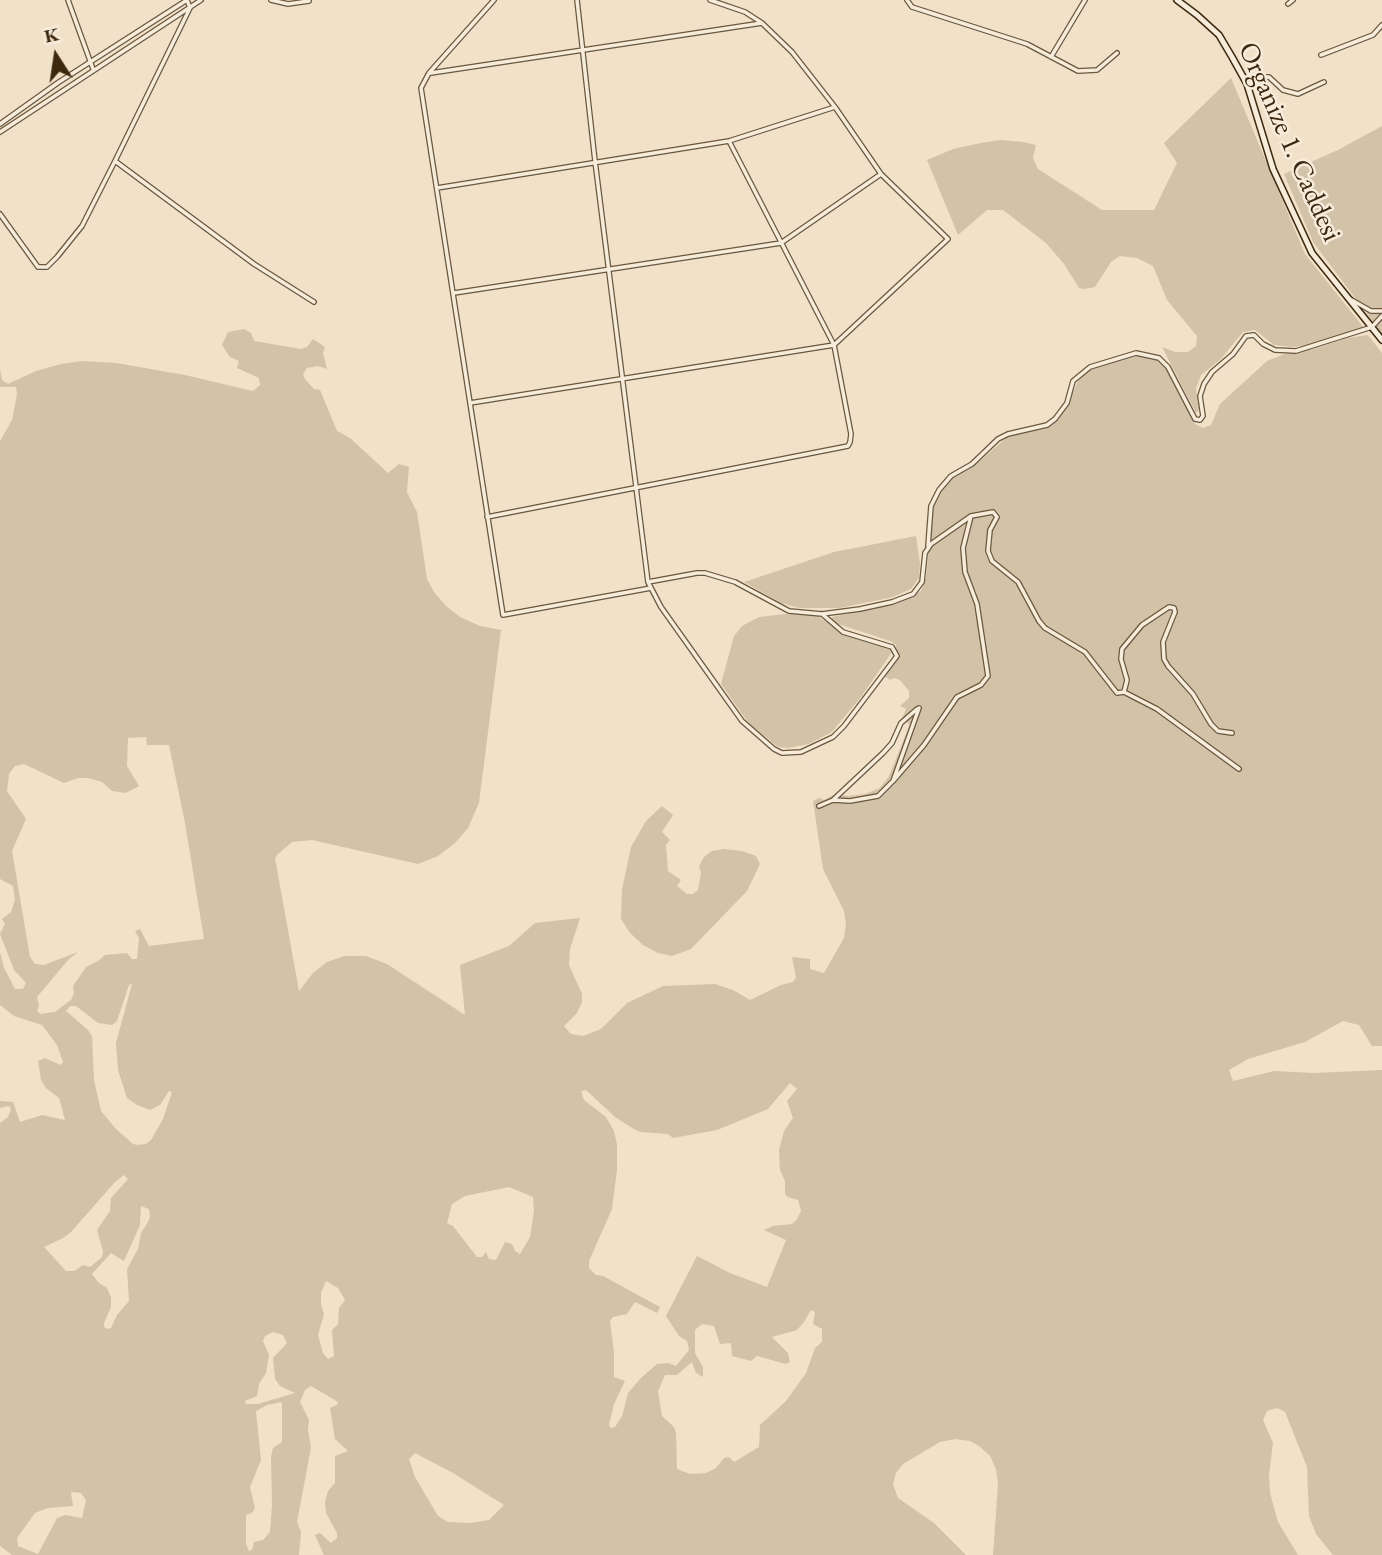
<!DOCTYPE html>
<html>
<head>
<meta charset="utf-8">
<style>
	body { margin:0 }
	#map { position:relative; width:1382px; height:1555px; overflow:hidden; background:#f1e1c8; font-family:"EB Garamond",serif }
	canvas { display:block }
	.north { position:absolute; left:21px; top:21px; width:70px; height:70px; -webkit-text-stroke:5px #f6ecdb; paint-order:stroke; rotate:348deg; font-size:19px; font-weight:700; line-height:28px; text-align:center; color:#3d290d }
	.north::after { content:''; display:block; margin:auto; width:24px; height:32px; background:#3d290d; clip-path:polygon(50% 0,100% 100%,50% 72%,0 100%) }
</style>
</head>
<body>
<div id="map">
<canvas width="1382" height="1555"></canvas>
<div class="north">K</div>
</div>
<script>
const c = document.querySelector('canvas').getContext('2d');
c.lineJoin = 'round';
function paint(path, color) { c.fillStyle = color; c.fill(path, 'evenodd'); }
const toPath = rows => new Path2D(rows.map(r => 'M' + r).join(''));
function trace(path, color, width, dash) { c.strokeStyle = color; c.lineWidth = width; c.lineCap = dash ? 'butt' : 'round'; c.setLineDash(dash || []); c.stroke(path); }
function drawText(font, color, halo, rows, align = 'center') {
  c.font = font + ' "EB Garamond",serif'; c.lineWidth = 5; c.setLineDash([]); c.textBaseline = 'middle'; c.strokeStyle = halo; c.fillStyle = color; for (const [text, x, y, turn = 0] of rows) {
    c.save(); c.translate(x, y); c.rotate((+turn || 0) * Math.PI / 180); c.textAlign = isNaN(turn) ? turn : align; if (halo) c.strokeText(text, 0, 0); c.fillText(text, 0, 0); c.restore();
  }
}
const green = toPath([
	[1231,78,1305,254,1364,328,1309,345,1293,347,1274,345,1255,330,1243,332,1221,359,1201,375,1196,388,1199,410,1196,413,1162,347,1175,352,1188,352,1196,346,1197,336,1167,300,1153,266,1137,258,1120,256,1111,262,1095,287,1084,289,1079,288,1064,264,1046,243,1003,210,987,210,958,235,927,160,953,149,981,143,1000,140,1023,142,1036,145,1033,158,1038,169,1102,210,1154,210,1177,163,1164,143],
	[1382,126,1382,334,1313,242,1284,174,1338,150],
	[244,329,251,333,254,341,301,349,307,347,313,339,325,347,323,353,327,369,318,366,307,368,303,374,305,379,314,389,320,390,337,431,350,438,388,473,399,464,409,467,407,492,417,512,427,579,434,592,446,606,460,617,480,626,501,630,479,803,468,828,455,843,438,856,418,864,312,840,292,842,277,855,275,858,299,991,313,973,327,962,344,956,366,956,387,964,465,1015,460,965,509,946,535,923,580,918,570,949,569,965,582,994,582,1002,577,1013,564,1026,571,1034,583,1036,601,1029,627,1003,663,986,715,984,733,990,750,1000,781,985,793,982,796,978,792,957,810,959,810,969,824,973,844,938,846,924,844,911,823,869,813,801,819,798,824,800,835,794,848,796,865,794,880,788,889,776,910,724,901,720,906,709,900,706,909,698,909,691,900,680,894,678,890,680,883,675,897,656,896,645,890,641,838,624,832,620,832,617,901,601,921,591,926,578,932,511,938,495,950,480,979,462,1007,437,1021,432,1044,429,1052,425,1070,399,1078,381,1088,371,1101,365,1132,356,1151,357,1159,360,1166,367,1195,424,1203,428,1211,425,1220,404,1267,361,1287,353,1314,349,1348,338,1368,335,1382,353,1382,1046,1372,1046,1359,1025,1343,1021,1305,1042,1248,1059,1229,1070,1233,1081,1274,1071,1314,1073,1382,1070,1382,1555,1333,1555,1316,1534,1309,1516,1307,1467,1285,1412,1277,1408,1267,1411,1263,1420,1273,1443,1269,1475,1270,1493,1278,1522,1298,1555,993,1555,998,1484,996,1469,990,1456,979,1446,970,1441,955,1439,940,1442,903,1464,896,1473,893,1484,898,1498,934,1523,966,1555,324,1555,315,1535,320,1533,331,1543,337,1538,337,1533,326,1513,325,1502,328,1491,335,1483,335,1456,348,1451,335,1439,330,1408,337,1405,338,1402,311,1386,305,1390,300,1402,309,1420,308,1430,311,1448,297,1522,301,1532,299,1555,12,1555,0,1546,0,1123,8,1117,11,1109,9,1106,0,1108,0,1101,13,1102,20,1122,42,1115,65,1120,59,1098,46,1088,41,1080,38,1061,45,1058,61,1065,63,1062,57,1045,42,1025,14,1016,0,1005,0,952,4,968,15,989,23,989,26,983,14,970,0,934,5,924,2,919,11,912,15,900,13,886,0,879,0,441,12,420,17,394,16,387,0,387,0,369,2,380,8,384,36,371,61,364,82,361,116,363,185,375,253,391,260,385,259,378,237,368,239,361,230,357,222,345,228,332],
	[146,737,147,745,169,745,185,823,204,939,149,946,140,929,135,931,139,938,137,959,132,959,127,953,105,955,98,961,86,967,73,986,74,993,71,1000,55,1012,40,1014,37,1011,39,1005,37,997,68,960,78,952,44,965,35,964,30,957,12,851,26,819,7,791,9,774,15,766,24,764,64,783,78,778,88,778,102,782,112,791,126,793,139,786,127,766,128,738],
	[132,984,116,1043,118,1070,127,1098,137,1105,150,1110,160,1105,169,1091,172,1092,163,1119,151,1140,146,1144,138,1145,133,1144,116,1129,101,1111,94,1080,92,1036,88,1030,66,1011,70,1006,76,1006,98,1023,112,1025,117,1021,129,985],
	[790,1083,797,1089,787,1101,793,1118,784,1131,779,1150,780,1170,785,1181,785,1194,788,1197,798,1200,801,1211,797,1219,792,1224,773,1226,764,1230,786,1240,767,1287,730,1273,697,1256,666,1316,679,1336,687,1341,689,1350,676,1366,668,1363,657,1364,641,1378,628,1393,622,1416,615,1427,611,1428,609,1425,614,1404,625,1381,614,1377,614,1353,610,1321,613,1317,627,1314,635,1302,657,1313,660,1307,603,1276,596,1275,589,1268,589,1261,612,1209,617,1170,617,1145,614,1131,606,1117,584,1100,581,1091,586,1090,615,1117,634,1129,640,1132,668,1134,673,1138,717,1130,768,1109],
	[124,1175,128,1179,111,1198,110,1211,97,1230,103,1251,102,1257,90,1267,83,1265,74,1271,66,1271,44,1247,63,1238,71,1232,115,1182],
	[509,1187,533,1197,534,1211,530,1237,520,1254,515,1251,512,1244,505,1242,496,1260,489,1259,486,1252,482,1257,477,1257,453,1226,447,1223,452,1204,465,1196],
	[141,1206,149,1209,150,1216,148,1222,141,1233,138,1249,127,1269,129,1301,117,1315,111,1328,108,1329,104,1327,104,1323,111,1307,111,1297,107,1288,99,1283,92,1274,111,1253,124,1261,140,1225],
	[326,1281,338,1288,345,1300,339,1308,338,1324,332,1330,334,1356,328,1359,323,1353,318,1335,324,1314,321,1304,321,1293],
	[811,1310,815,1312,813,1324,822,1329,822,1342,815,1348,806,1373,786,1401,760,1425,759,1447,734,1462,729,1457,724,1458,716,1468,706,1473,690,1474,677,1469,676,1433,674,1427,662,1416,658,1391,665,1375,677,1375,692,1362,696,1373,703,1377,703,1367,695,1353,695,1330,702,1324,714,1326,720,1344,731,1343,732,1356,751,1361,757,1356,786,1364,790,1362,788,1353,772,1337,797,1330,804,1322],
	[273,1332,283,1335,287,1343,273,1358,275,1379,280,1386,295,1393,258,1404,246,1404,245,1401,257,1396,259,1384,266,1373,269,1355,263,1341,265,1336],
	[282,1402,282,1442,273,1448,271,1457,272,1506,270,1532,263,1540,254,1542,252,1550,249,1551,246,1544,246,1515,252,1513,255,1508,250,1487,261,1460,256,1411,267,1405],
	[415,1453,453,1473,504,1505,489,1520,470,1523,448,1522,438,1516,415,1477,409,1459],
	[73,1492,81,1493,86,1500,82,1518,65,1515,57,1518,38,1554,18,1546,17,1538,35,1513,48,1508,73,1506,71,1493],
	[916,536,920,564,919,578,911,589,893,597,840,608,800,608,781,603,744,582,834,552],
	[785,614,816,615,838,630,890,648,892,652,861,697,832,732,809,744,788,748,778,747,749,724,721,684,734,636,742,626,759,617],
	[662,806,673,815,662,832,670,840,666,845,668,871,681,880,677,886,687,894,693,894,698,890,701,873,699,866,704,857,712,851,724,849,742,851,756,856,760,864,747,891,691,949,672,956,658,953,643,945,630,933,621,919,622,890,631,847,646,821]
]);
const street = toPath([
	[68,0,93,69],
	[271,0,288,4,309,1],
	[494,0,429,73,421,88,503,615,651,588],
	[577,0,595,161,648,582,661,607,742,721,774,749,782,753,801,752,833,737,844,726,897,656,892,647,843,632,822,614],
	[907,0,912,7,1027,44,1078,71,1097,70,1117,53],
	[1288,4,1293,0],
	[1321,55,1373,35,1382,25],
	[1051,57,1085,0],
	[431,73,762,23],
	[1247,84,1259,77,1269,77,1283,90,1298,94,1324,82],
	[0,124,59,82,187,0],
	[0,132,201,0],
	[115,161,254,264,314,302],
	[437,188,729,141,835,107],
	[0,214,38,267,47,267,57,257,82,226,115,161,190,8,187,0],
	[454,293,781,243,881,174],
	[1350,299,1371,311,1382,311],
	[470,403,834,345,948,239,881,174,835,107,792,52,762,23,745,12,710,0],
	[487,517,848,446,850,442,851,434,834,345,729,141],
	[928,546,931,506,939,490,951,476,972,464,998,439,1008,434,1047,425,1055,419,1067,403,1073,381,1090,367,1136,353,1159,358,1168,367,1195,419,1200,420,1203,416,1200,396,1204,384,1212,372,1233,354,1246,336,1254,335,1263,344,1275,350,1296,351,1372,327,1382,316],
	[648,582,697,573,705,573,735,582,789,611,822,614,860,609,892,602,913,594,922,582,925,553,931,544,971,516,993,512,997,517,990,530,988,551,992,561,1018,582,1039,621,1045,628,1085,652,1117,693,1124,692,1127,680,1121,659,1122,649,1142,625,1169,607,1174,608,1175,612,1163,642,1164,659,1168,666,1193,694,1211,724,1218,731,1232,733],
	[1124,692,1157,709,1239,769],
	[893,781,924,745,957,697,981,685,988,676,977,604,965,572,963,548,971,516],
	[833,800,850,801,878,796,893,781,919,708],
	[819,806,833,800,883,753,892,743,901,723,917,709]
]);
const secondary = toPath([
	[1177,0,1197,15,1219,35,1232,57,1247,84,1273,169,1312,253,1382,340]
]);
const streetNames = [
	["Organize 1. Caddesi",1289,142,66]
];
paint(green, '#d2c2a8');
trace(street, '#6a573c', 6);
trace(secondary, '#3d290d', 8);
trace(street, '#f6ecdb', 3.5);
trace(secondary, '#f6ecdb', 5);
drawText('28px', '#3d290d', '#f6ecdb', streetNames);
</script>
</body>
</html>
